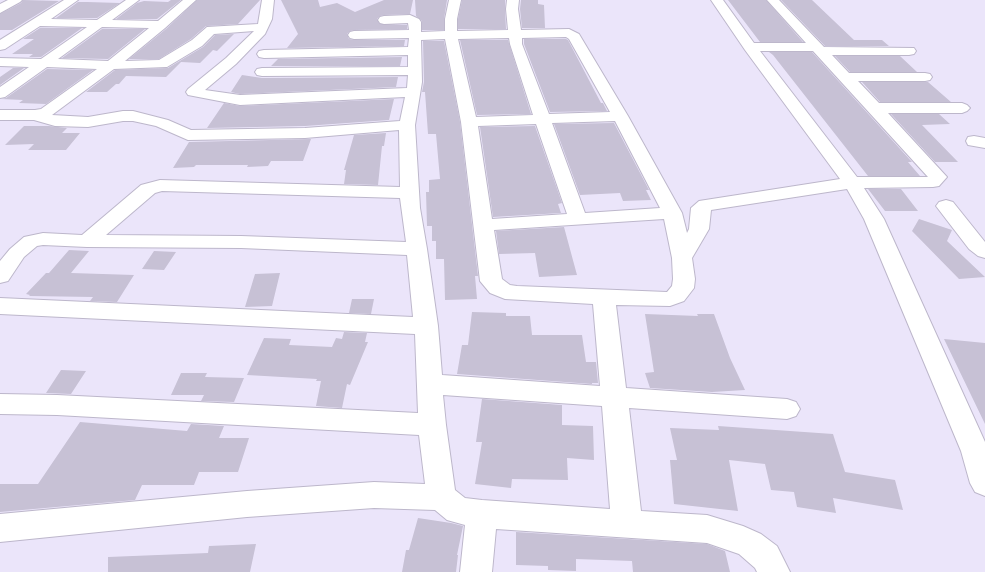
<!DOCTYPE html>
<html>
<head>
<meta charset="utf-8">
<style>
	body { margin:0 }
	canvas { display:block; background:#ebe5fa }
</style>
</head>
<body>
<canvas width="985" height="572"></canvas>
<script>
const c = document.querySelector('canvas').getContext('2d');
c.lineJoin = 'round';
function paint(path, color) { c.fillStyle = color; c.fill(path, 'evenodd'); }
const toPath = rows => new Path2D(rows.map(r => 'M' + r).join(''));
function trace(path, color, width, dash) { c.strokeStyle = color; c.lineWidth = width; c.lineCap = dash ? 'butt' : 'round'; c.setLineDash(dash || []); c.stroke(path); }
const building = toPath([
	[23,0,59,1,12,30,0,30,0,14,21,3],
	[171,0,181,0,157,19,116,19,137,3,144,1,168,2],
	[197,0,260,0,238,24,206,26,191,39,159,59,129,59,166,29],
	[281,0,318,0,320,7,337,3,355,12,384,0,413,0,410,14,384,15,380,16,377,19,380,24,407,25,407,29,354,30,350,31,347,34,349,39,354,40,405,40,404,46,287,48,298,34],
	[415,0,447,0,444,19,444,30,422,30,422,21,416,16],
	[462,0,505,0,505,9,506,29,458,29,458,19],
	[521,0,538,0,538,4,544,5,545,28,522,28,520,9],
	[728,0,766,0,803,42,760,42],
	[781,0,812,0,854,40,882,40,889,46,825,46],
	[78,2,87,2,120,3,97,18,56,18],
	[40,28,82,28,41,57,29,57,33,54,12,54,34,39,23,39],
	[102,29,145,29,108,59,62,58],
	[234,34,217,51,213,50,200,63,181,62,166,77,126,76,119,84,116,84,107,92,86,92,115,70,168,68,203,47,215,35],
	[524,39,566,39,568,40,601,103,603,103,607,111,550,112,524,44],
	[460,40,508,40,531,114,477,115],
	[423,41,444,41,460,122,478,276,475,276,477,299,445,300,444,259,436,259,436,241,432,241,432,226,427,226,426,192,429,192,429,180,440,179,436,134,428,134,425,92,422,92,424,82],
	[769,52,812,52,912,162,908,162,920,176,868,176,773,55],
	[835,56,900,56,917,72,850,72],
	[402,57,400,66,271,66,278,59],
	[13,68,24,68,0,85,0,77],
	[47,69,93,70,46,104,19,103,23,100,1,99,6,98],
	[242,75,262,78,398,77,396,87,240,94,231,92],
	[862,82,928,82,951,102,880,102],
	[394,99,389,120,305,126,207,128,224,103,240,106],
	[891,114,939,114,950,124,922,125,958,162,935,162],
	[614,123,649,190,646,190,651,200,623,201,620,193,580,195,554,124],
	[24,126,49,126,67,128,62,133,80,133,66,150,28,150,34,144,5,145],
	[535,126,562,203,558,204,561,213,493,217,480,127],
	[386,133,384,146,382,146,378,185,344,184,346,170,344,170,354,135],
	[311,139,303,161,271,161,268,166,247,167,248,165,196,165,194,167,173,168,189,142],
	[868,189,901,189,918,211,885,211],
	[919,219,952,230,947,241,985,277,959,279,912,231],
	[564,227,577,275,539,277,535,253,499,254,496,231],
	[69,250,89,251,71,273,134,275,117,302,90,301,93,297,29,296,30,295,26,294,46,273,49,273],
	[154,251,176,252,164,270,142,269],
	[280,273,272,306,245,307,255,274],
	[352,299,374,299,371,314,349,313],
	[472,312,506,313,506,316,530,316,532,335,582,335,586,362,596,362,598,383,592,383,592,384,457,374,462,345,468,345],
	[645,314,698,316,697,314,714,314,730,358,745,390,712,392,650,388,645,373,654,372],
	[344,332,367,333,365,342,368,342,350,385,347,384,342,408,316,406,321,381,316,381,317,379,247,375,264,338,291,339,289,345,332,347,336,338,342,339],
	[944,339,985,343,985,424],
	[61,370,86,371,71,394,46,393],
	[181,373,207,373,205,377,244,378,234,402,201,401,204,395,171,395],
	[482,399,562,405,562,425,593,426,594,460,567,458,568,480,512,479,511,488,475,484,482,442,476,442],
	[80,422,187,431,191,424,224,426,219,438,249,438,238,472,199,472,194,485,142,485,135,500,0,512,0,484,38,484],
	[718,426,833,434,845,472,895,480,903,510,833,498,836,513,797,507,794,492,771,490,765,464,729,460,738,511,674,504,670,460,677,460,670,428,719,430],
	[418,518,451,523,463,526,457,555,458,555,456,572,402,572,406,550,409,550],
	[516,532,707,544,725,551,730,572,633,572,632,561,576,559,576,571,548,570,548,566,516,565],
	[256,544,250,572,108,572,108,557,208,553,209,546]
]);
const minor = toPath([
	[8,0,22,0,20,2,0,13,0,4,8,0],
	[64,0,78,0,51,19,97,20,126,0,139,0,112,20,158,21,183,0,196,0,165,28,125,61,159,60,192,40,207,27,258,24,262,0,274,0,272,19,265,34,236,64,205,90,240,95,407,88,408,75,262,76,257,75,255,72,257,69,262,68,408,67,408,55,264,58,259,57,257,54,259,51,264,50,408,47,409,38,354,39,350,38,348,35,350,32,354,31,409,30,408,23,384,24,380,23,378,20,380,17,384,16,410,15,419,19,421,22,421,32,445,31,445,19,449,0,461,0,457,19,457,31,508,30,506,9,507,0,519,0,518,9,521,30,569,29,579,34,628,116,682,213,687,233,689,229,691,208,699,201,840,179,745,50,711,0,723,0,754,43,806,43,767,0,779,0,824,47,914,48,916,51,914,54,909,55,832,55,849,73,925,73,930,74,932,77,930,80,925,81,858,81,879,103,962,103,967,105,970,108,967,111,962,113,888,113,947,177,939,186,933,187,864,188,884,219,985,442,985,496,975,492,970,483,961,451,864,219,847,189,711,210,709,229,692,258,695,279,694,288,684,301,670,306,616,305,626,388,787,399,796,402,800,409,796,416,787,419,629,408,641,511,707,515,743,526,761,534,777,546,790,572,757,572,755,568,739,554,707,543,496,529,492,572,460,572,465,525,447,520,435,510,374,508,247,517,0,542,0,514,247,491,374,482,425,484,419,435,57,415,0,414,0,394,57,395,418,413,415,334,0,314,0,298,413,317,407,255,241,248,87,247,43,245,37,246,24,257,8,281,0,283,0,261,10,249,24,237,43,233,82,235,141,185,160,180,400,187,399,130,305,138,188,140,156,126,133,121,123,121,88,127,55,126,34,120,0,120,0,110,35,110,41,109,97,69,47,67,5,97,0,98,0,87,29,67,0,66,0,58,41,59,87,27,40,26,5,49,0,50,0,40,64,0],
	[102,27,149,28,108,61,58,59,102,27],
	[254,31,226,58,188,89,186,92,188,95,240,105,405,97,400,121,305,128,191,130,168,120,133,111,123,111,88,117,52,115,114,69,167,67,202,46,214,34,254,31],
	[566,37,569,39,610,112,549,114,522,44,522,38,566,37],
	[509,38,510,44,533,115,476,117,458,39,509,38],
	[445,39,461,122,480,281,490,293,505,299,593,304,600,386,442,375,438,326,427,249,420,208,415,125,422,82,421,40,445,39],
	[760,51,813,51,928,177,857,177,760,51],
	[615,121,660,208,585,213,552,123,615,121],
	[536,124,567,214,492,219,478,126,536,124],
	[162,191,400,198,406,242,241,236,106,235,155,193,162,191],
	[664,219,672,258,673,279,672,286,667,292,517,286,510,285,502,279,494,230,664,219],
	[443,395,602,406,610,509,482,500,465,498,455,490,446,425,443,395],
	[974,136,985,138,985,148,968,145,966,141,968,137,974,136],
	[946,200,953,202,985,242,985,258,978,256,969,249,936,206,939,202,946,200]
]);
paint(building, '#c7c1d5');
trace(minor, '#bdb7cb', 2);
paint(minor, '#fff');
</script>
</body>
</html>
